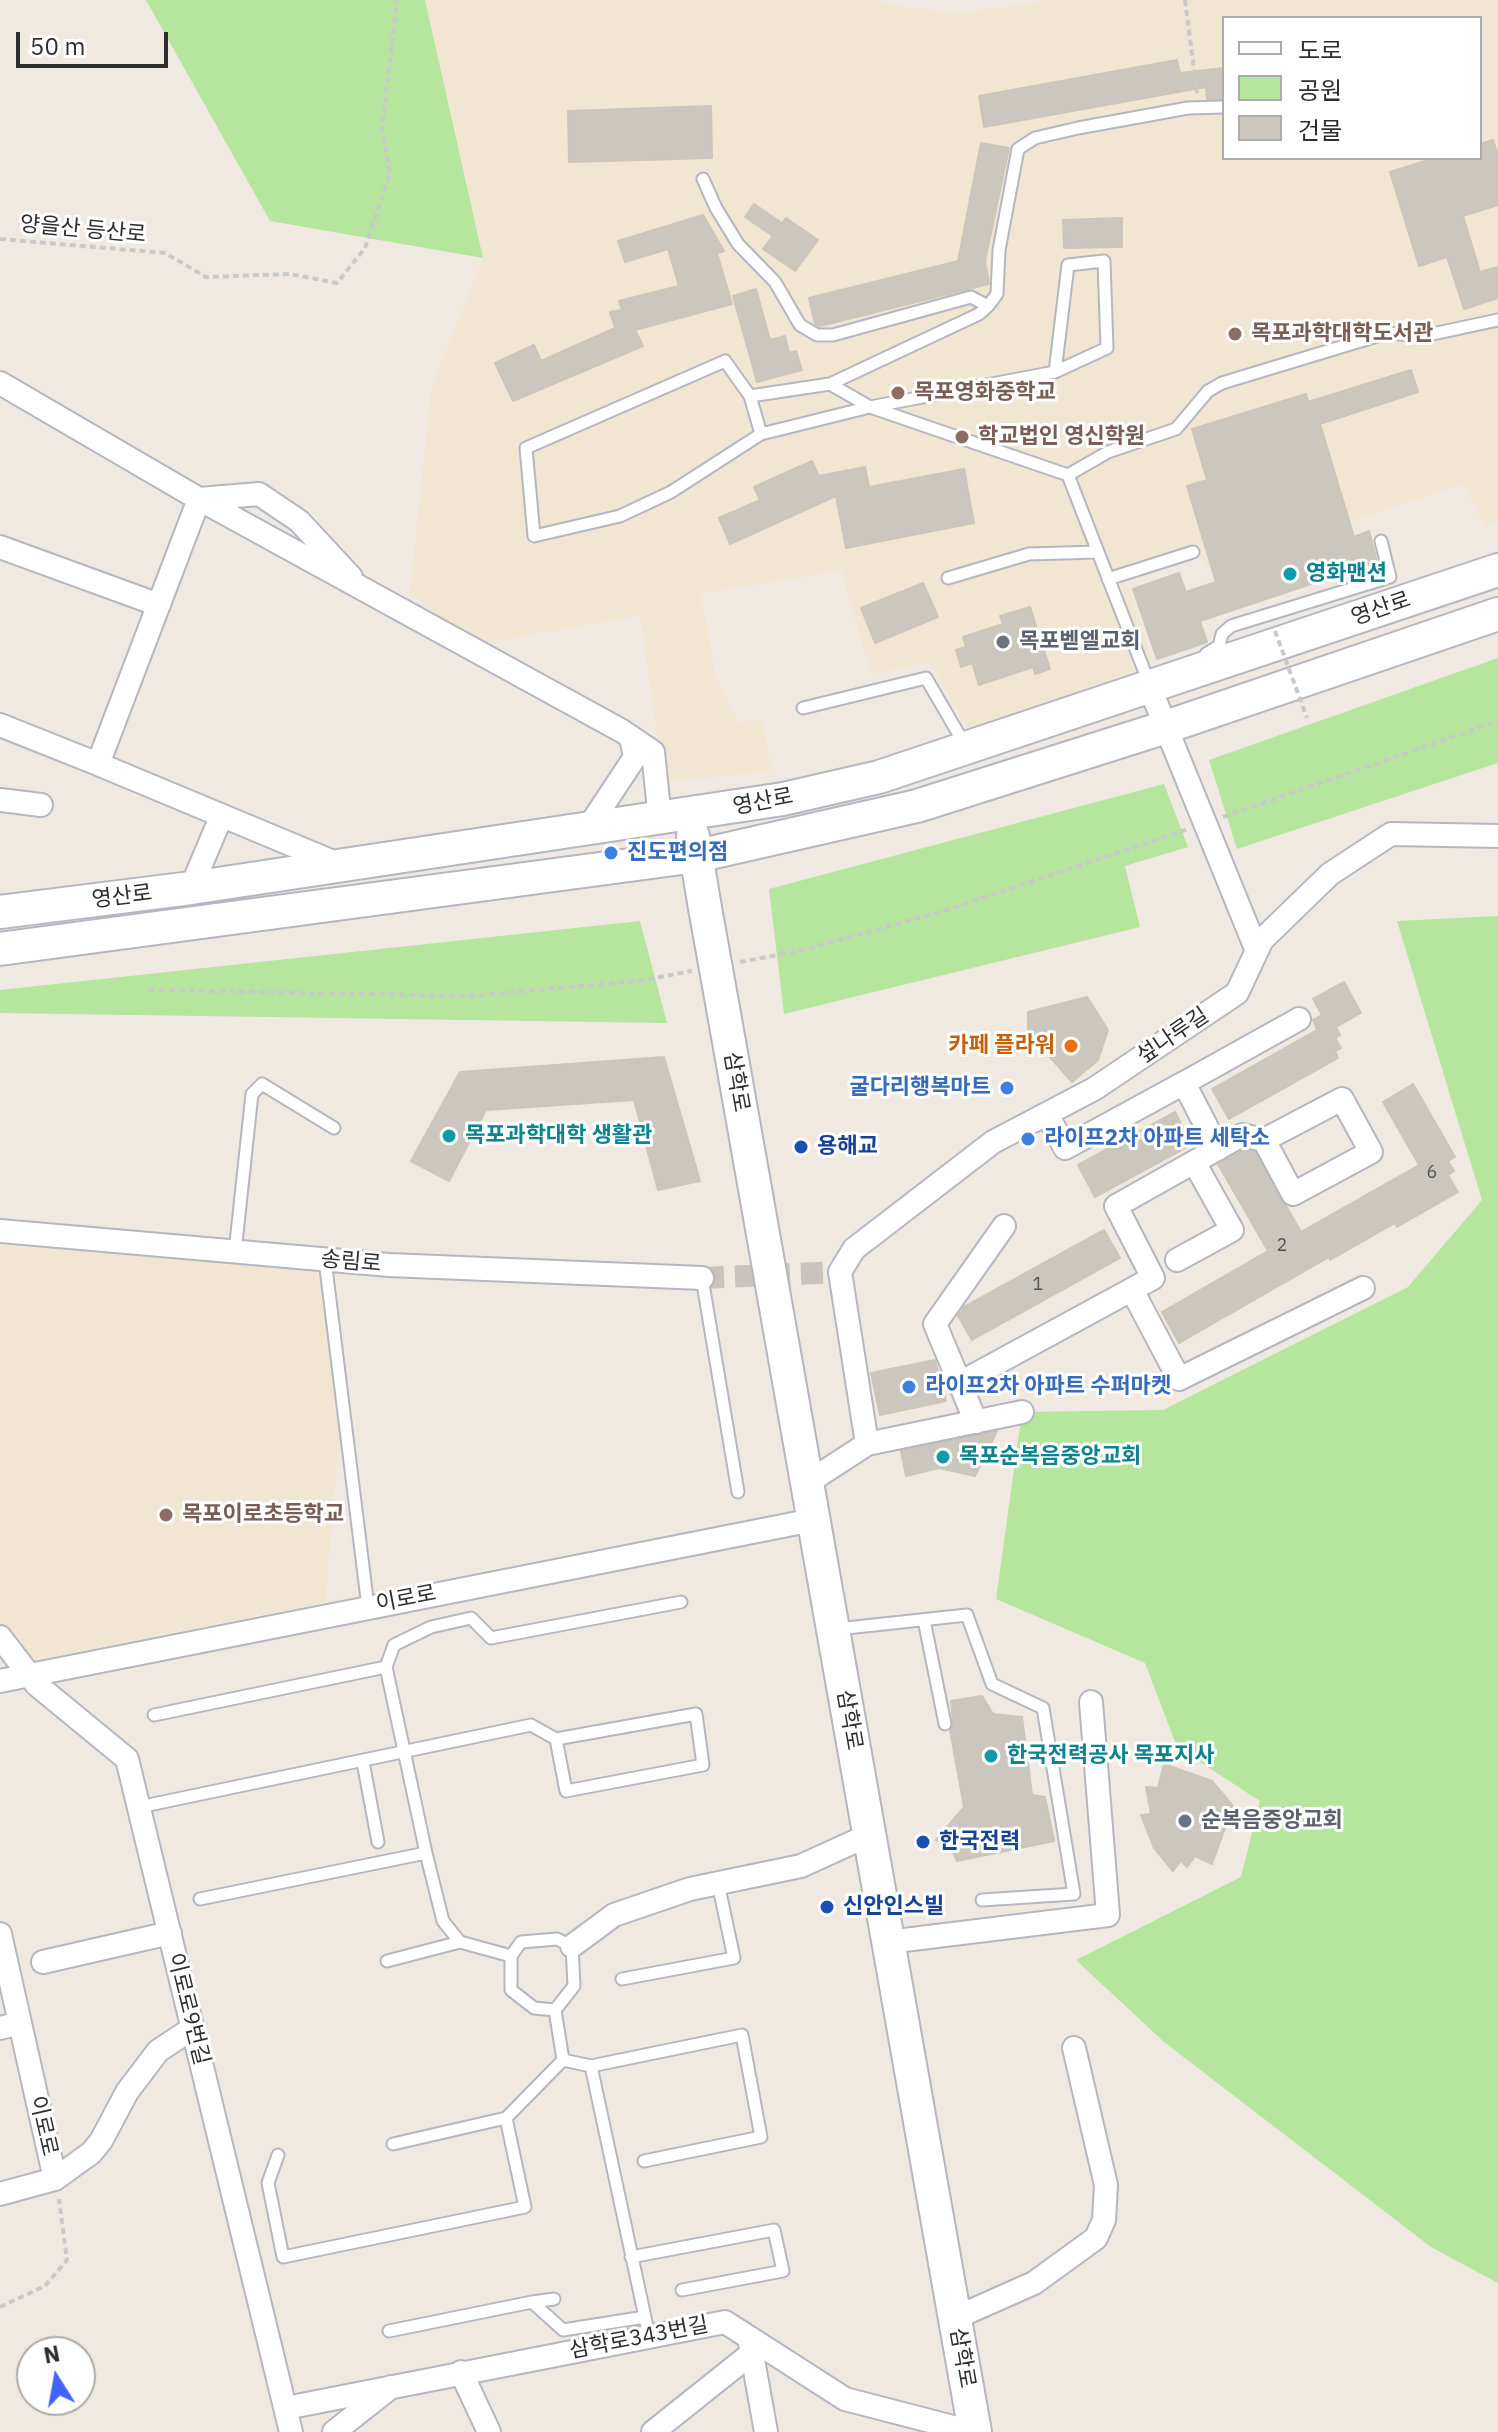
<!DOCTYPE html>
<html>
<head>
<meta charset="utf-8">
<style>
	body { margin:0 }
	#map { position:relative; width:1498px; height:2432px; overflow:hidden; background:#efe9e1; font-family:"IBM Plex Sans","Noto Sans KR",sans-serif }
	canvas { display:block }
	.legend { position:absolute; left:1222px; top:16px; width:260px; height:144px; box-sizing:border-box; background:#fff; border:2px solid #ababab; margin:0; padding:10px 14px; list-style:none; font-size:24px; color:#2e2e2e }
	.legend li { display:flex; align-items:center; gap:16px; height:40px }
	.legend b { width:40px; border:2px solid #ababab }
	.north { position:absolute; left:16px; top:2336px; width:80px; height:80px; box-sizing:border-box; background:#fff; border:2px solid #ababab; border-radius:50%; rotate:349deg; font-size:22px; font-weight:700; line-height:32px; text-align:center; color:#2e2e2e }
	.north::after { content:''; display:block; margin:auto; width:28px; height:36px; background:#4264fb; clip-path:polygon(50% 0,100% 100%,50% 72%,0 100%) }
	.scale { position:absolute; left:16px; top:32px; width:152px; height:36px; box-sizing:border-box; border:4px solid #2e2e2e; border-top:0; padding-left:10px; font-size:24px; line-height:28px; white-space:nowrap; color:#2e2e2e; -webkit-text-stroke:6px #fff; paint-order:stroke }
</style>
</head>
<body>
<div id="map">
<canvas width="1498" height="2432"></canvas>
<ul class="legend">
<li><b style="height:10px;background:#fff"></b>도로</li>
<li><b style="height:22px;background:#b6e59e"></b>공원</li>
<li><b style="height:22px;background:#cbc7bf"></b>건물</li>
</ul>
<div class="north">N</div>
<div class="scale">50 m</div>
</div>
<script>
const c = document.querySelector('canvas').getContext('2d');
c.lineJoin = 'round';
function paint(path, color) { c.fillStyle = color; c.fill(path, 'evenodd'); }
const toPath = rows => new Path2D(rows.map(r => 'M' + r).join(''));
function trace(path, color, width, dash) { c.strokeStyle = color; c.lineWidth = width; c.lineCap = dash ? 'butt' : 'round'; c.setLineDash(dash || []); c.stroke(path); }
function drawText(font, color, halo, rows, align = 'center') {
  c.font = font + ' "IBM Plex Sans","Noto Sans KR",sans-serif'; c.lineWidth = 6; c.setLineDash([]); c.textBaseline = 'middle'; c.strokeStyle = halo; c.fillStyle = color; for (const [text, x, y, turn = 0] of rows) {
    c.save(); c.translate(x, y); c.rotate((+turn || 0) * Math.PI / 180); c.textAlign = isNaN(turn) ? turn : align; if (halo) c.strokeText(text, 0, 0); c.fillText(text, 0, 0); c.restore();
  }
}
const education = toPath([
	[425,0,867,0,953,14,1054,0,1498,0,1498,521,1486,526,1463,484,1205,569,1197,548,1121,569,1154,663,971,733,930,663,871,674,841,570,701,594,716,677,738,722,762,721,772,771,664,782,640,616,477,644,410,593,431,390,483,258],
	[1224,18,1480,18,1480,158,1224,158],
	[0,1245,319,1270,340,1428,325,1602,34,1660,0,1620]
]);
const green = toPath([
	[146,0,425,0,483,258,270,221],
	[1498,658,1498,763,1237,849,1209,760],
	[1164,784,1188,847,1125,866,1140,927,784,1014,769,889],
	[1498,916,1498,2283,1431,2247,1164,2042,1076,1960,1241,1877,1260,1801,1177,1747,1145,1663,996,1599,1022,1412,1163,1410,1408,1287,1482,1200,1397,921],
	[640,921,667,1023,0,1013,0,990]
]);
const building = toPath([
	[1177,60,1180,73,1224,68,1224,99,1207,99,1206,87,984,127,979,96,1177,60],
	[711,106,712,158,569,162,568,111,711,106],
	[1493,140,1498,156,1498,205,1463,216,1480,272,1498,267,1498,298,1464,309,1447,257,1419,266,1390,172,1435,158,1480,158,1480,144,1493,140],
	[981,143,1009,148,985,261,989,284,820,326,815,324,809,298,958,261,981,143],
	[754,204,782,223,786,218,818,240,795,271,763,249,773,236,745,217,754,204],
	[703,215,724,251,717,253,732,304,635,330,643,346,513,401,495,363,534,345,541,361,615,328,610,312,622,310,619,301,679,286,668,249,625,262,618,241,703,215],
	[1122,218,1122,247,1064,248,1063,220,1122,218],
	[756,289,770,340,785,336,789,353,796,351,802,370,757,382,733,296,756,289],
	[1411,370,1418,392,1320,424,1354,537,1369,531,1377,562,1200,621,1207,642,1157,659,1133,589,1179,573,1186,592,1216,582,1187,486,1207,480,1192,429,1306,394,1308,402,1411,370],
	[812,461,819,476,865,467,869,487,964,469,974,523,846,548,836,496,730,544,719,518,760,500,754,487,812,461],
	[923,583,938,617,875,643,861,608,923,583],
	[1030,607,1050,669,1035,674,1033,667,979,685,972,663,961,667,956,650,966,647,963,637,1003,624,1000,616,1030,607],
	[1344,982,1361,1013,1336,1027,1340,1035,1335,1038,1341,1048,1335,1051,1338,1058,1229,1119,1212,1089,1317,1030,1313,1020,1322,1015,1313,999,1344,982],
	[1087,997,1108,1030,1098,1060,1072,1082,1028,1032,1028,1012,1087,997],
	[664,1057,700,1181,658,1190,634,1100,486,1110,449,1181,411,1161,460,1072,664,1057],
	[1413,1084,1455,1157,1448,1161,1454,1171,1448,1175,1458,1192,1397,1227,1395,1223,1330,1260,1329,1257,1179,1343,1162,1312,1268,1251,1218,1164,1244,1150,1255,1152,1301,1232,1419,1165,1383,1102,1413,1084],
	[1175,1112,1192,1144,1095,1197,1078,1165,1175,1112],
	[1104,1230,1120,1258,972,1340,958,1316,964,1307,1104,1230],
	[935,1360,946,1401,880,1415,871,1373,935,1360],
	[997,1431,975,1476,939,1468,906,1476,901,1451,997,1431],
	[982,1696,993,1714,1022,1717,1032,1795,1045,1797,1054,1841,957,1861,950,1845,936,1840,964,1807,950,1730,953,1723,951,1701,982,1696],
	[1164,1764,1212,1781,1233,1806,1212,1864,1195,1856,1187,1867,1181,1861,1173,1871,1154,1848,1141,1815,1151,1814,1146,1787,1158,1788,1164,1764]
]);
const streetTunnel = toPath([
	[702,1278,840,1272]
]);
const path = toPath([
	[1185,0,1197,93],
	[0,239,165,253,206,277,290,274,337,283,365,248,390,174,382,129,397,0],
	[1223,817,1498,721],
	[740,962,799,951,947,910,1188,829],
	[149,990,470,996,638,981,692,971],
	[0,2307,45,2286,67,2260,59,2199]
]);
const lane = toPath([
	[703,179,716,208,738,244,775,282,800,325,817,335,833,335,971,297,988,306,979,314,830,384],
	[988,306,997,294,999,250,1018,149,1035,138,1078,128,1188,108,1224,107],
	[750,396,761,434,671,492,620,516,534,536,526,448,725,361,750,396,830,384,870,407,1068,475],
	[761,434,870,407,1055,372,1107,348,1104,261,1068,265,1055,372],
	[948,578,1029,554,1097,552],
	[1108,579,1193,552],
	[1206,654,1219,646,1222,634,1231,626,1390,577,1381,541],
	[1149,683,1068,475,1108,452,1176,429,1208,391,1222,383,1387,333,1423,336,1498,320],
	[803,708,926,678,965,745],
	[235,1252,252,1094,262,1084,334,1128],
	[325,1260,368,1607],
	[702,1278,738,1492],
	[924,1620,945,1724],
	[837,1629,967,1615,992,1684,1043,1708,1074,1894,982,1900],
	[154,1715,386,1667],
	[363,1762,378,1842],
	[139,1807,531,1725,556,1739,696,1714,703,1765,566,1791,556,1739],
	[200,1899,426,1853],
	[460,1942,443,1921,426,1853,386,1667,394,1645,431,1627,471,1618,491,1638,681,1602],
	[387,1961,460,1942,511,1956],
	[622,1979,734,1958,718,1883],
	[555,2010,574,1986,572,1946,557,1939,521,1942,511,1956,511,1990,534,2008,555,2010,563,2060],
	[393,2144,506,2118],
	[278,2155,268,2183,283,2257,525,2207,506,2118,563,2060,591,2066],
	[644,2161,761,2137,742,2035,591,2066,649,2336],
	[631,2257,774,2230,783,2271,682,2290],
	[554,2299,532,2302,563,2330,645,2317],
	[389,2331,532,2302]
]);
const street = toPath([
	[0,383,199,499,259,494,299,521,351,577],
	[0,547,159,605],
	[1150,688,1257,951],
	[0,725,98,764],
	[0,800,41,805],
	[586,831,635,757,631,737],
	[338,864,98,764,199,499,622,731,653,752,660,820],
	[191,888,221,817],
	[1047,1114,1065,1148,1184,1083],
	[1218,1149,1184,1083,1299,1019],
	[0,1231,389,1265,702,1278],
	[1177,1260,1232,1230,1194,1162],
	[1132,1290,1179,1379,1363,1288],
	[960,1383,1153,1278,1116,1206,1242,1135,1264,1140,1342,1099,1371,1152,1293,1194,1264,1140],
	[976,1422,935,1324,1004,1226],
	[867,1444,1022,1412],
	[807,1483,867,1444,840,1272,854,1249,993,1142,1094,1089,1237,993,1262,940,1330,874,1391,834,1498,836],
	[0,1637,37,1685,127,1759,291,2432],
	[0,1681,813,1520],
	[0,1934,55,2179],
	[888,1942,1108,1915,1091,1702],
	[572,1946,614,1915,690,1889,801,1866,869,1835],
	[43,1962,170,1933],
	[0,2028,20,2023],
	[0,2194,55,2179,91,2153,101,2141,127,2092,158,2051,193,2028],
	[955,2318,1034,2283,1096,2238,1104,2220,1106,2185,1074,2048],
	[750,2343,766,2432],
	[461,2372,489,2432],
	[286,2408,725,2322,845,2399,972,2432],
	[334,2432,391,2387],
	[653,2432,752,2353]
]);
const secondary = toPath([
	[693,836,705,908],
	[0,912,191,888,783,799,879,777,1498,570],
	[0,949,697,856,917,806,1166,727,1498,614],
	[723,1008,975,2432]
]);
const pathBridge = toPath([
	[1275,631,1307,718]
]);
const secondaryBridge = toPath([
	[705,908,723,1008]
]);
const markers = [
	[1235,334,8,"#8d6e63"],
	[898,393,8,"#8d6e63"],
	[962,437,8,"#8d6e63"],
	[1290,574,8,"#0f9aa8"],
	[1003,642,8,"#6b7280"],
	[611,853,8,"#3f7fe0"],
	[1071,1046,8,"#e8710a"],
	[1007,1088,8,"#3f7fe0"],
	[449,1136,8,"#0f9aa8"],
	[1028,1139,8,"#3f7fe0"],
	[801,1147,8,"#1a4fb4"],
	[909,1387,8,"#3f7fe0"],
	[943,1457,8,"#0f9aa8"],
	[166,1515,8,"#8d6e63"],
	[991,1756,8,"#0f9aa8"],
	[1185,1821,8,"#6b7280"],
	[923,1842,8,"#1a4fb4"],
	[827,1907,8,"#1a4fb4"]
];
const numberNames = [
	["6",1432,1173],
	["2",1282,1246],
	["1",1038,1285]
];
const streetNames = [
	["양을산 등산로",83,230,5],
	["영산로",1381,609,-19],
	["영산로",763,802,-11],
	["영산로",122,897,-7],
	["섶나루길",1173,1036,-34],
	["삼학로",736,1082,80],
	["송림로",351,1262,5],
	["이로로",406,1599,-11],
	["삼학로",849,1720,80],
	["이로로9번길",188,2009,76],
	["이로로",43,2126,77],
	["삼학로343번길",639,2338,-11],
	["삼학로",962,2358,80]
];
const educationNames = [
	["목포과학대학도서관",1251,334],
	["목포영화중학교",914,393],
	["학교법인 영신학원",978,437],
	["목포이로초등학교",182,1515]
];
const cultureNames = [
	["영화맨션",1306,574],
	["목포과학대학 생활관",465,1136],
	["목포순복음중앙교회",959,1457],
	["한국전력공사 목포지사",1007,1756]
];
const worshipNames = [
	["목포벧엘교회",1019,642],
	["순복음중앙교회",1201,1821]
];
const shopNames = [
	["진도편의점",627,853],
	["굴다리행복마트",991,1088,"right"],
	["라이프2차 아파트 세탁소",1044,1139],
	["라이프2차 아파트 수퍼마켓",925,1387]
];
const foodNames = [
	["카페 플라워",1055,1046]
];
const transitNames = [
	["용해교",817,1147],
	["한국전력",939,1842],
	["신안인스빌",843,1907]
];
paint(education, '#f0e6d1');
paint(green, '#b6e59e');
paint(building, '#cbc7bf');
trace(building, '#cbc5ba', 2);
trace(streetTunnel, '#c8c4bd', 22, [22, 11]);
trace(lane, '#b4b7c1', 15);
trace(street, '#b4b7c1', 26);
trace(secondary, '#b4b7c1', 36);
trace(path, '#c9c9c9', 4, [6, 4]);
trace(lane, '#fff', 11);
trace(street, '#fff', 22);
trace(secondary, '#fff', 32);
trace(secondaryBridge, '#b4b7c1', 36, []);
trace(pathBridge, '#c9c9c9', 4, [6, 4]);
trace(secondaryBridge, '#fff', 32);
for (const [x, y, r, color] of markers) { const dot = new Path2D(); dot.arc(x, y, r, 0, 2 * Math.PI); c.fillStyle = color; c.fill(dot); trace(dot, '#fff', 3); }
drawText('18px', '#555452', null, numberNames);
drawText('22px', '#2e2e2e', '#fff', streetNames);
drawText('bold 22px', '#785e54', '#fff', educationNames, 'left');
drawText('bold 22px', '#0d838f', '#fff', cultureNames, 'left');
drawText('bold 22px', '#5b616d', '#fff', worshipNames, 'left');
drawText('bold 22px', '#366cbe', '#fff', shopNames, 'left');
drawText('bold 22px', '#c56008', '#fff', foodNames, 'right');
drawText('bold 22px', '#164399', '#fff', transitNames, 'left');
</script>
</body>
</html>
